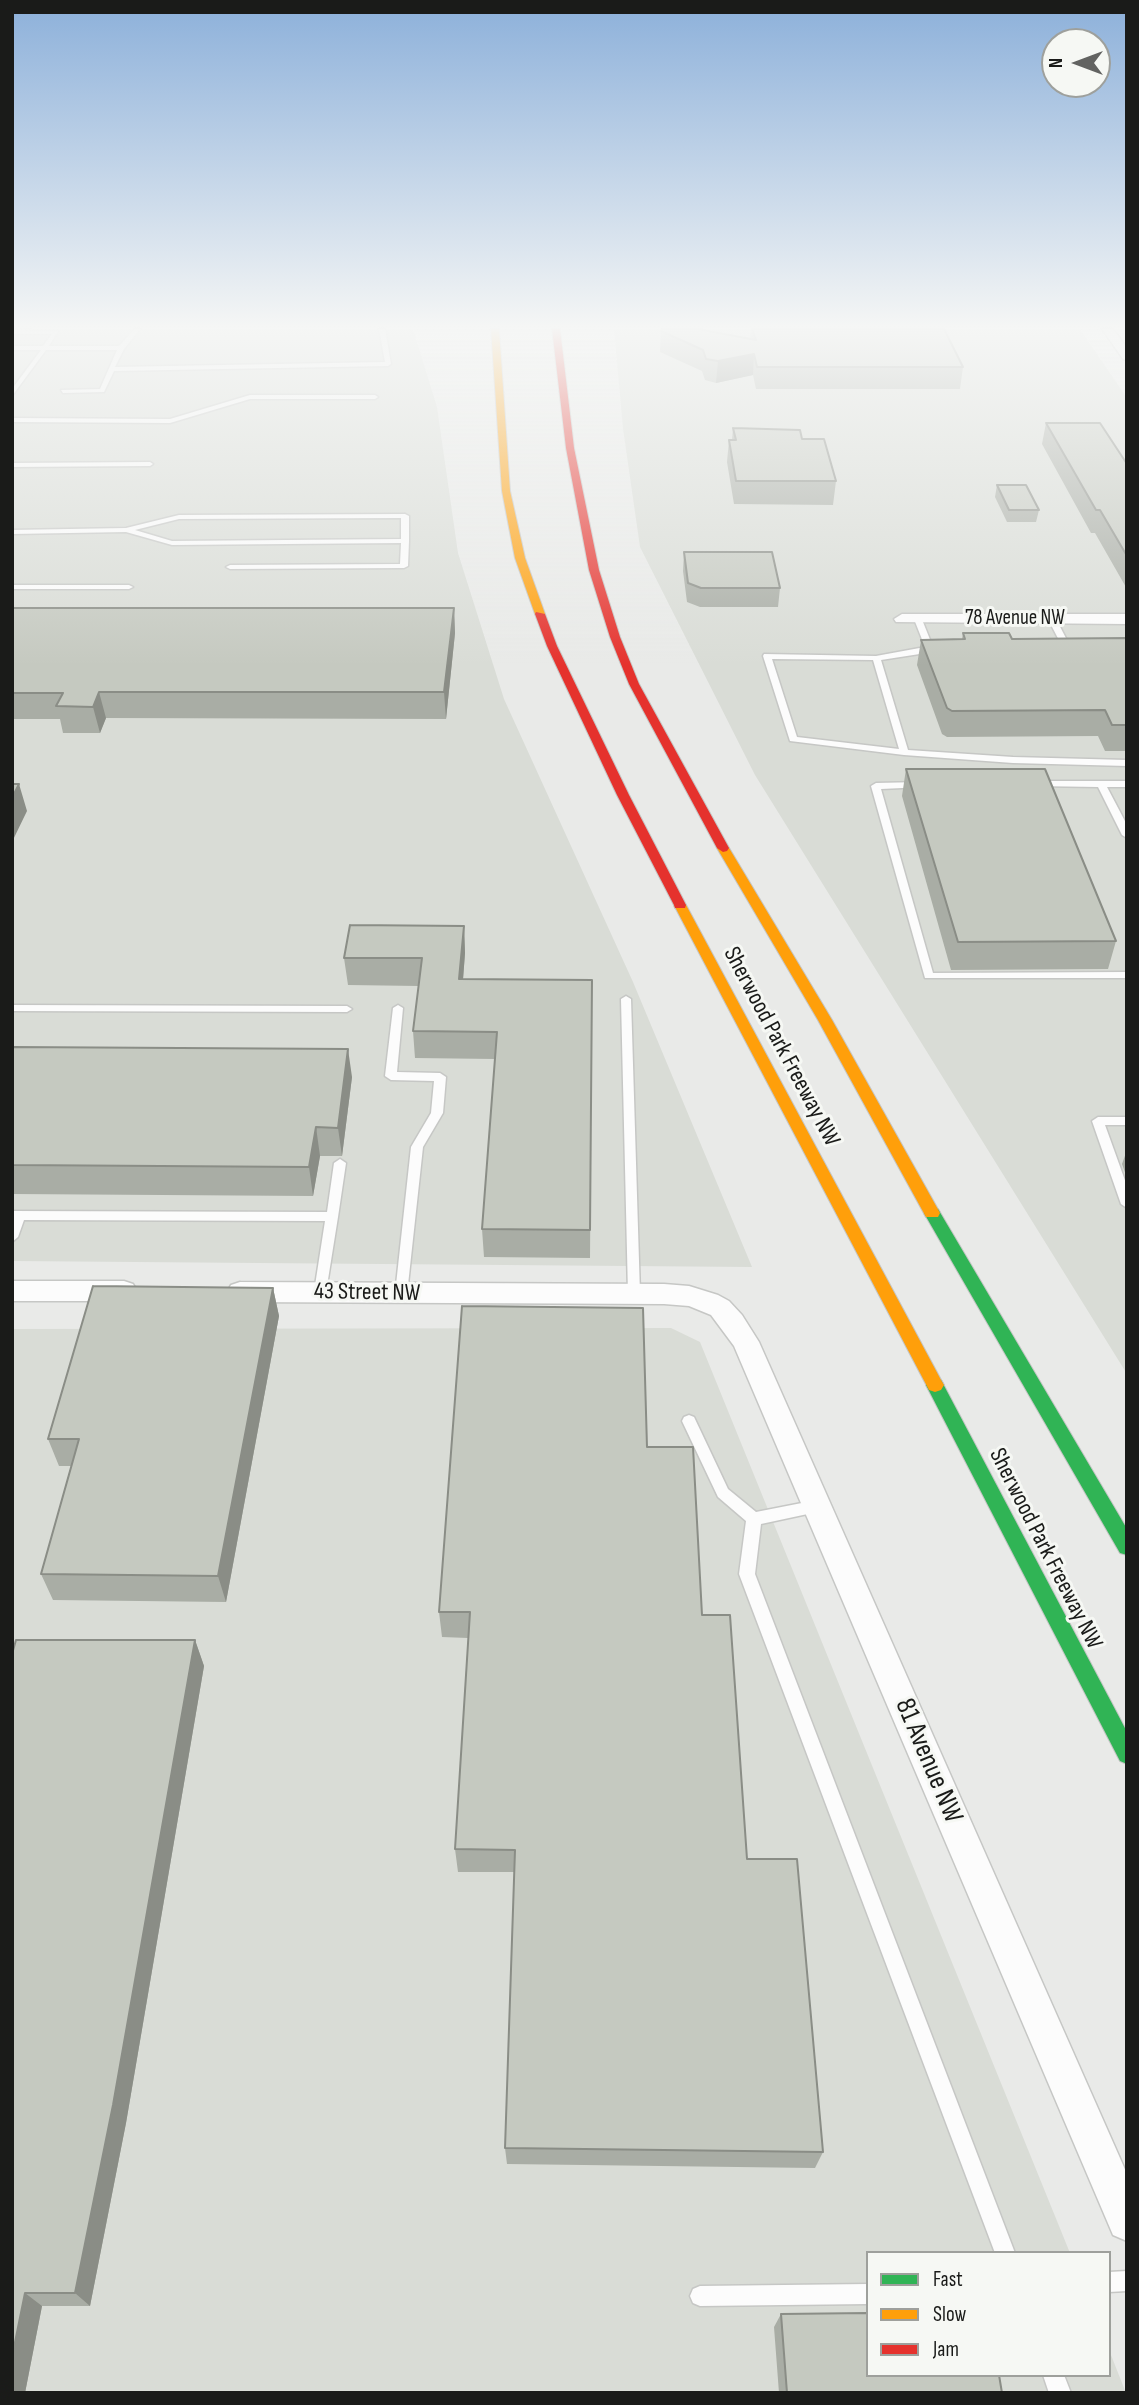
<!DOCTYPE html>
<html>
<head>
<meta charset="utf-8">
<style>
	body { margin:0 }
	#map { position:relative; width:1139px; height:2405px; overflow:hidden; background:#e9eae8; font-family:"Sofia Sans Condensed",sans-serif }
	canvas { display:block }
	.frame { position:absolute; inset:0; border:14px solid #1a1b19; pointer-events:none }
	.legend { position:absolute; left:866px; top:2251px; width:245px; height:126px; box-sizing:border-box; background:#f6f8f4; border:2px solid #9ea09c; margin:0; padding:9px 12px; list-style:none; font-size:21px; color:#1a1b19 }
	.legend li { display:flex; align-items:center; gap:14px; height:35px }
	.legend b { width:35px; border:2px solid #9ea09c }
	.north { position:absolute; left:1041px; top:28px; width:70px; height:70px; box-sizing:border-box; background:#f6f8f4; border:2px solid #9ea09c; border-radius:50%; rotate:270deg; font-size:19px; font-weight:700; line-height:28px; text-align:center; color:#1a1b19 }
	.north::after { content:''; display:block; margin:auto; width:24px; height:32px; background:#626361; clip-path:polygon(50% 0,100% 100%,50% 72%,0 100%) }
</style>
</head>
<body>
<div id="map">
<canvas width="1139" height="2405"></canvas>
<div class="frame"></div>
<ul class="legend">
<li><b style="height:9px;background:#30b455"></b>Fast</li>
<li><b style="height:9px;background:#ff9f0a"></b>Slow</li>
<li><b style="height:9px;background:#e5322d"></b>Jam</li>
</ul>
<div class="north">N</div>
</div>
<script>
const c = document.querySelector('canvas').getContext('2d');
c.lineJoin = 'round';
function paint(path, color) { c.fillStyle = color; c.fill(path, 'evenodd'); }
const toPath = rows => new Path2D(rows.map(r => 'M' + r).join(''));
function trace(path, color, width, dash) { c.strokeStyle = color; c.lineWidth = width; c.lineCap = dash ? 'butt' : 'round'; c.setLineDash(dash || []); c.stroke(path); }
function drawText(font, color, halo, rows, align = 'center') {
  c.font = font + ' "Sofia Sans Condensed",sans-serif'; c.lineWidth = 6; c.setLineDash([]); c.textBaseline = 'middle'; c.strokeStyle = halo; c.fillStyle = color; for (const [text, x, y, turn = 0] of rows) {
    c.save(); c.translate(x, y); c.rotate((+turn || 0) * Math.PI / 180); c.textAlign = isNaN(turn) ? turn : align; if (halo) c.strokeText(text, 0, 0); c.fillText(text, 0, 0); c.restore();
  }
}
const built = toPath([
	[12,329,413,329,437,407,458,553,504,699,633,982,752,1267,12,1261],
	[614,329,1080,329,1127,398,1127,1374,755,775,640,547,623,429],
	[671,1328,700,1342,1070,2253,868,2253,868,2375,1109,2375,1109,2350,1126,2393,12,2393,12,1329]
]);
const lane = toPath([
	[135,329,140,329,124,349,115,367,385,362,379,329,385,329,391,364,388,366,114,371,104,392,63,393,61,390,100,389,117,350,46,350,12,396,12,389,41,350,12,350,12,346,43,346,52,334,12,334,12,330,58,331,49,346,119,346,135,329],
	[250,395,375,395,378,397,375,399,250,399,170,423,12,422,12,418,170,419,250,395],
	[12,463,150,462,153,464,150,466,12,467,12,463],
	[405,514,409,516,409,541,408,566,404,568,230,569,226,567,230,565,400,564,401,543,172,545,126,532,12,534,12,530,126,528,179,515,405,514],
	[401,518,401,539,172,541,135,530,179,519,401,518],
	[12,585,129,585,133,587,129,589,12,589,12,585],
	[915,617,921,617,933,647,939,647,939,651,881,660,908,750,1013,757,1127,760,1127,766,1013,763,904,755,790,741,763,656,764,654,876,656,925,647,914,619,915,617],
	[772,659,873,660,899,749,797,737,772,659],
	[1049,617,1055,617,1069,644,1077,644,1077,648,1063,648,1048,619,1049,617],
	[1037,781,1127,781,1127,787,1107,787,1127,825,1127,838,1122,835,1098,787,1034,786,1034,782,1037,781],
	[921,782,926,785,924,787,881,789,933,973,1127,972,1127,978,925,978,871,786,876,783,921,782],
	[626,996,631,999,640,1294,639,1297,634,1299,629,1297,628,1294,621,999,626,996],
	[12,1005,347,1006,352,1009,347,1012,12,1011,12,1005],
	[398,1005,403,1008,397,1072,440,1073,446,1077,443,1113,423,1147,407,1294,406,1297,401,1299,396,1297,395,1294,411,1147,431,1113,434,1081,391,1080,385,1076,393,1008,398,1005],
	[1098,1117,1127,1117,1127,1125,1105,1125,1127,1186,1127,1208,1121,1204,1092,1121,1098,1117],
	[340,1159,346,1163,338,1217,326,1292,325,1295,320,1297,315,1295,314,1292,325,1221,24,1220,18,1237,12,1242,12,1211,327,1212,334,1163,340,1159],
	[689,1415,694,1417,728,1489,756,1512,817,1500,822,1502,824,1506,822,1510,817,1512,761,1524,755,1574,1015,2253,995,2253,739,1574,746,1521,718,1497,682,1421,684,1417,689,1415],
	[1127,2271,1127,2291,1109,2292,1109,2272,1127,2271],
	[868,2284,868,2304,700,2306,693,2303,690,2296,693,2289,700,2286,868,2284],
	[1043,2375,1064,2375,1071,2393,1049,2393,1043,2375]
]);
const street = toPath([
	[1102,329,1113,329,1127,348,1127,360,1123,359,1102,329],
	[902,614,1127,614,1127,624,896,622,894,619,902,614],
	[12,1281,124,1281,133,1284,137,1291,133,1298,124,1301,12,1301,12,1281],
	[240,1282,664,1284,689,1286,718,1295,729,1301,742,1315,759,1342,1127,2174,1127,2241,1113,2235,734,1346,711,1315,689,1306,664,1304,240,1302,231,1299,227,1292,231,1285,240,1282]
]);
const fast = toPath([
	[932,1207,938,1209,1127,1529,1127,1555,1120,1553,924,1213,932,1207],
	[935,1378,941,1380,1127,1732,1127,1764,1120,1761,926,1385,929,1380,935,1378]
]);
const slow = toPath([
	[491,329,499,329,510,491,525,558,545,614,540,617,535,614,515,558,502,491,491,329],
	[723,844,729,848,832,1020,940,1213,938,1217,926,1217,818,1020,717,848,723,844],
	[680,901,686,905,941,1380,944,1385,941,1390,935,1392,929,1390,674,905,680,901]
]);
const jam = toPath([
	[552,329,560,329,574,448,599,570,620,637,639,684,729,848,727,851,723,852,717,848,629,684,610,637,589,570,566,448,552,329],
	[536,612,545,614,557,646,629,795,686,905,685,908,675,908,674,905,617,795,547,646,535,614,536,612]
]);
const wall = toPath([
	[751,329,944,329,963,367,960,389,756,389,753,375,716,383,705,380,702,371,660,352,661,331,750,339],
	[1046,423,1127,464,1127,589,1095,533,1091,533,1042,444],
	[733,428,802,439,836,481,833,505,734,504,727,462,729,440,732,440],
	[997,485,1039,510,1036,522,1007,522,995,497],
	[684,552,780,588,778,607,700,607,687,602,683,571],
	[12,608,454,608,455,633,446,719,106,718,100,733,63,733,60,719,12,719],
	[963,633,1012,639,1127,638,1127,751,1105,751,1098,736,947,737,942,734,917,665,921,640,962,639],
	[906,769,1116,941,1108,969,951,970,902,796],
	[464,926,465,953,463,979,592,980,590,1258,484,1257,482,1229,495,1059,415,1058,413,1031,419,986,348,985,344,958],
	[12,1047,352,1077,342,1156,320,1156,313,1196,12,1194],
	[1127,1150,1127,1178,1122,1164],
	[273,1288,279,1316,226,1602,53,1600,41,1574,71,1466,59,1466,48,1439],
	[647,1447,702,1615,747,1859,823,2152,815,2168,507,2164,505,2148,515,1872,458,1872,455,1849,468,1638,442,1637,439,1612],
	[195,1640,204,1666,126,2123,90,2306,42,2306,25,2393,12,1654],
	[781,2314,1002,2393,779,2393,774,2327]
]);
const shadedWall = toPath([
	[754,354,753,375,716,383,718,361],
	[454,608,455,633,446,719,444,692],
	[99,692,106,718,100,733,93,707],
	[19,784,27,811,12,842,12,798],
	[464,926,465,953,461,1006,459,979],
	[348,1049,352,1077,342,1156,338,1128],
	[316,1127,320,1156,313,1196,309,1167],
	[273,1288,279,1316,226,1602,218,1576],
	[195,1640,204,1666,126,2123,90,2306,75,2293],
	[25,2293,42,2306,25,2393,12,2393,12,2357]
]);
const building = toPath([
	[662,329,698,329,756,340,752,329,944,329,963,367,757,367,754,354,718,361,706,359,703,350,661,331,662,329],
	[1046,423,1100,423,1127,464,1127,556,1100,510,1096,510,1046,423],
	[733,428,800,430,802,439,824,439,836,481,736,481,729,440,736,440,733,428],
	[997,485,1026,485,1039,510,1009,510,997,485],
	[684,552,772,552,780,588,701,588,688,583,684,552],
	[12,608,454,608,444,692,99,692,93,707,56,706,63,693,12,693,12,608],
	[963,633,1009,633,1012,639,1127,638,1127,725,1112,725,1105,710,952,711,947,708,921,640,965,639,963,633],
	[906,769,1045,769,1116,941,958,942,906,769],
	[12,784,19,784,12,798,12,784],
	[350,925,464,926,459,979,592,980,590,1230,482,1229,497,1032,413,1031,422,958,344,958,350,925],
	[12,1047,348,1049,338,1128,316,1127,309,1167,12,1165,12,1047],
	[93,1286,273,1288,218,1576,41,1574,79,1439,48,1439,93,1286],
	[462,1306,643,1308,647,1447,693,1447,702,1615,730,1615,747,1859,797,1859,823,2152,505,2148,515,1850,455,1849,470,1612,439,1612,462,1306],
	[16,1640,195,1640,113,2105,75,2293,25,2293,12,2357,12,1654,16,1640],
	[868,2313,868,2375,999,2375,1002,2393,787,2393,781,2314,868,2313]
]);
const farStreetnames = [
	["78 Avenue NW",1015,619]
];
const streetNames = [
	["Sherwood Park Freeway NW",781,1047,62],
	["43 Street NW",367,1293,1],
	["Sherwood Park Freeway NW",1045,1549,63]
];
const nearStreetnames = [
	["81 Avenue NW",928,1761,67]
];
paint(built, '#d9dcd6');
trace(lane, '#c6c7c5', 3);
trace(street, '#c6c7c5', 3);
trace(fast, '#c5c6c5', 2);
trace(slow, '#c5c6c5', 2);
trace(jam, '#c5c6c5', 2);
paint(lane, '#fcfcfc');
paint(street, '#fcfcfc');
paint(fast, '#30b455');
paint(slow, '#ff9f0a');
paint(jam, '#e5322d');
paint(wall, '#a9ada5');
paint(shadedWall, '#8a8d86');
paint(building, '#c5c9c0');
trace(building, '#8a8d86', 2);
const sky = c.createLinearGradient(0, 0, 0, 666);
sky.addColorStop(0, '#8cb0da');
sky.addColorStop(0.49, '#f5f6f5');
sky.addColorStop(1, '#f5f6f500');
c.fillStyle = sky;
c.fillRect(0, 0, 1139, 666);
drawText('21px', '#1a1b19', '#f6f8f4', farStreetnames);
drawText('24px', '#1a1b19', '#f6f8f4', streetNames);
drawText('28px', '#1a1b19', '#f6f8f4', nearStreetnames);
</script>
</body>
</html>
